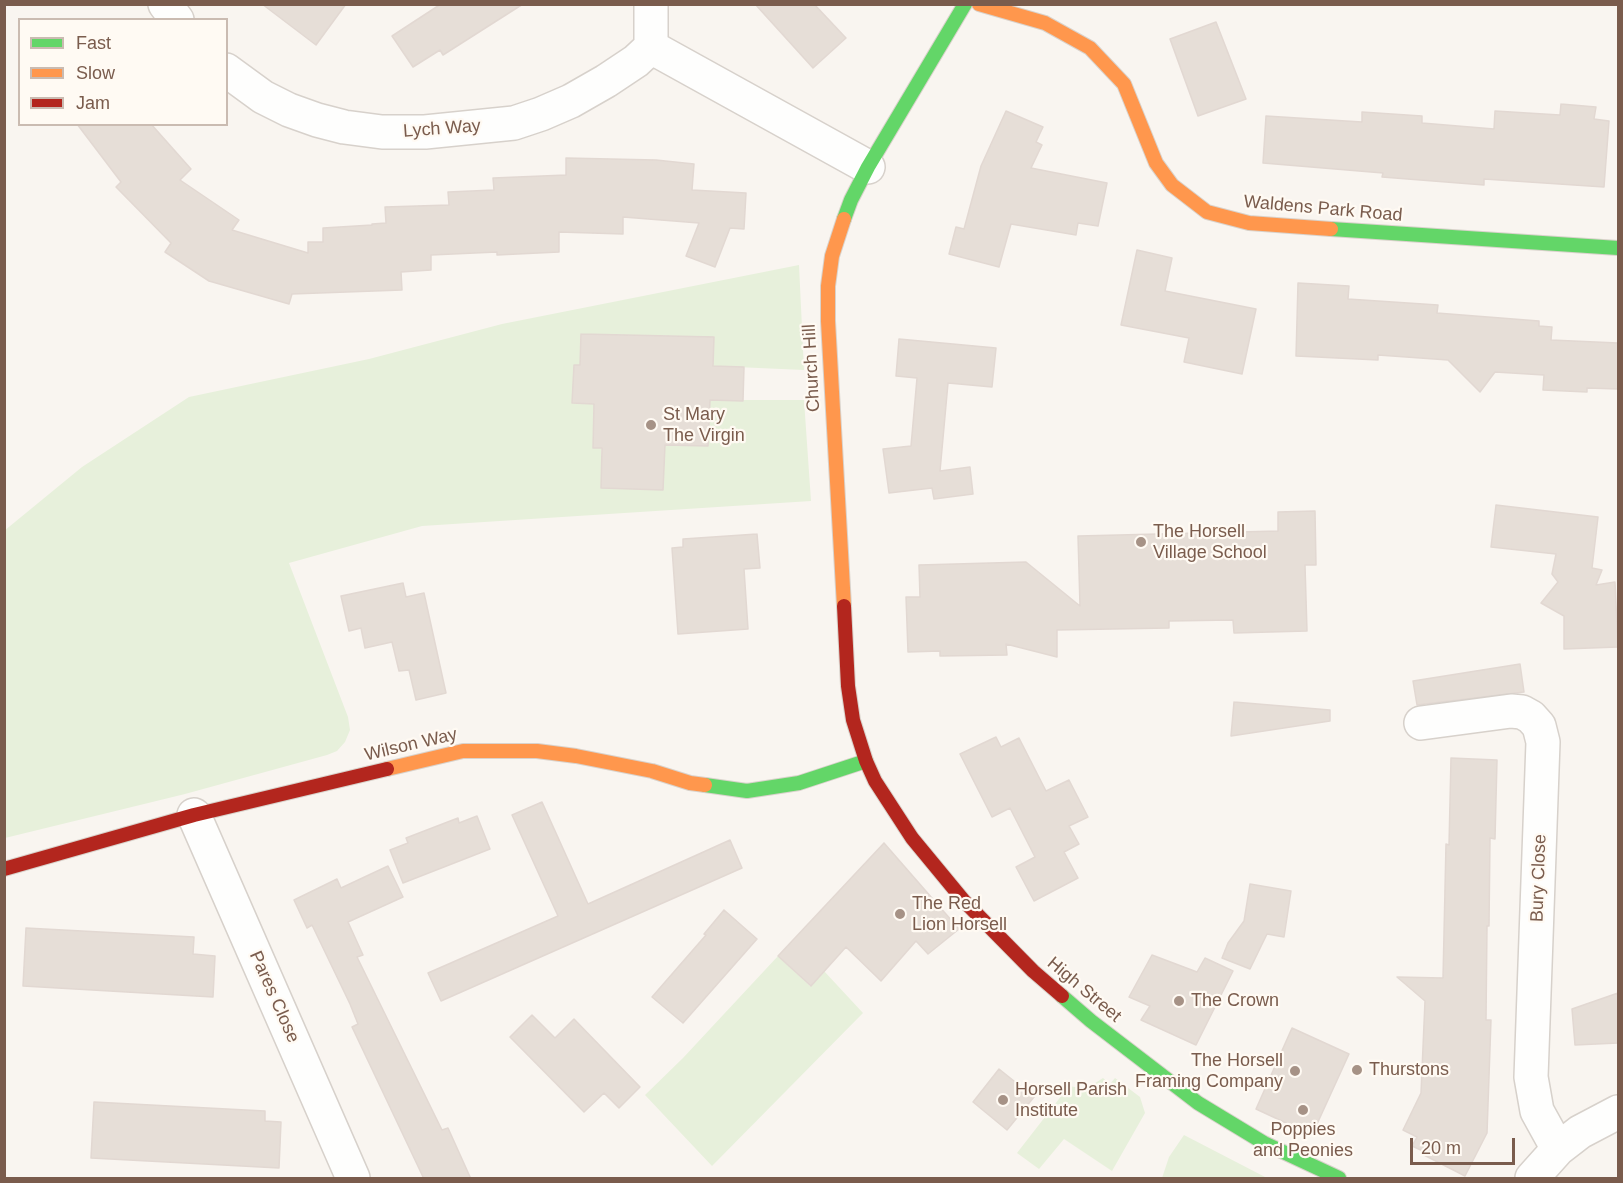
<!DOCTYPE html>
<html>
<head>
<meta charset="utf-8">
<style>
	body { margin:0 }
	#map { position:relative; width:1623px; height:1183px; overflow:hidden; background:#f9f5f0; font-family:Helvetica,sans-serif }
	canvas { display:block }
	.frame { position:absolute; inset:0; border:6px solid #7a5c4d; pointer-events:none }
	.legend { position:absolute; left:18px; top:18px; width:210px; height:108px; box-sizing:border-box; background:#fffaf3; border:2px solid #cabbb1; margin:0; padding:8px 10px; list-style:none; font-size:18px; color:#7a5c4d }
	.legend li { display:flex; align-items:center; gap:12px; height:30px }
	.legend b { width:30px; border:2px solid #cabbb1 }
	.scale { position:absolute; left:1410px; top:1138px; width:105px; height:27px; box-sizing:border-box; border:3px solid #7a5c4d; border-top:0; padding-left:8px; font-size:18px; line-height:21px; white-space:nowrap; color:#7a5c4d; -webkit-text-stroke:4px #fffaf3; paint-order:stroke }
</style>
</head>
<body>
<div id="map">
<canvas width="1623" height="1183"></canvas>
<div class="frame"></div>
<ul class="legend">
<li><b style="height:8px;background:#63d668"></b>Fast</li>
<li><b style="height:8px;background:#ff974d"></b>Slow</li>
<li><b style="height:8px;background:#b3261e"></b>Jam</li>
</ul>
<div class="scale">20 m</div>
</div>
<script>
const c = document.querySelector('canvas').getContext('2d');
c.lineJoin = 'round';
function paint(path, color) { c.fillStyle = color; c.fill(path, 'evenodd'); }
const toPath = rows => new Path2D(rows.map(r => 'M' + r).join(''));
function trace(path, color, width, dash) { c.strokeStyle = color; c.lineWidth = width; c.lineCap = dash ? 'butt' : 'round'; c.setLineDash(dash || []); c.stroke(path); }
function drawText(font, color, halo, rows, align = 'center') {
  c.font = font + ' Helvetica,sans-serif'; c.lineWidth = 4.5; c.setLineDash([]); c.textBaseline = 'middle'; c.strokeStyle = halo; c.fillStyle = color; for (const [text, x, y, turn = 0] of rows) {
    c.save(); c.translate(x, y); c.rotate((+turn || 0) * Math.PI / 180); c.textAlign = isNaN(turn) ? turn : align; if (halo) c.strokeText(text, 0, 0); c.fillText(text, 0, 0); c.restore();
  }
}
const green = toPath([
	[799,265,804,370,713,366,713,337,581,334,580,365,574,365,572,403,594,404,593,448,601,448,601,487,663,490,665,445,708,446,710,400,804,400,811,501,422,526,289,563,348,717,350,730,345,742,337,751,327,755,185,794,5,838,4,531,82,467,189,397,369,359,502,324],
	[778,956,810,986,824,971,863,1013,712,1166,645,1095,683,1058],
	[1103,1078,1110,1084,1115,1078,1140,1097,1145,1113,1112,1171,1064,1139,1039,1169,1017,1153,1069,1086,1086,1089],
	[1184,1135,1267,1178,1162,1178,1169,1157]
]);
const building = toPath([
	[262,4,346,4,316,45,262,4],
	[441,4,523,4,443,55,440,50,413,67,392,36,441,4],
	[755,4,814,4,846,38,813,68,755,4],
	[1216,22,1246,99,1198,116,1170,39,1216,22],
	[1561,104,1596,107,1594,119,1609,121,1604,187,1484,179,1484,185,1382,177,1383,173,1263,163,1266,116,1362,122,1362,112,1422,116,1422,123,1494,129,1495,111,1560,115,1561,104],
	[1006,111,1043,127,1036,142,1042,145,1031,168,1107,183,1098,226,1078,223,1076,235,1011,224,999,267,949,254,956,227,964,229,981,166,1006,111],
	[77,124,151,124,191,169,180,180,239,220,232,230,308,253,308,242,323,242,323,228,372,225,372,224,386,223,385,207,449,205,448,192,494,190,493,178,566,175,566,158,656,160,694,164,692,190,746,193,744,229,730,228,715,267,686,256,699,223,623,217,623,234,559,232,559,252,497,255,497,252,431,255,431,270,401,272,402,290,292,294,289,304,209,281,165,252,171,243,116,187,121,182,77,124],
	[1137,250,1172,258,1165,291,1256,309,1242,374,1184,362,1189,338,1121,325,1137,250],
	[1298,283,1349,286,1348,299,1438,305,1437,313,1539,321,1539,326,1552,327,1551,340,1618,343,1618,389,1587,388,1587,392,1543,390,1544,375,1495,372,1480,392,1448,360,1378,355,1378,360,1296,356,1298,283],
	[581,334,714,337,713,366,744,367,743,401,710,400,708,446,665,445,663,490,601,488,602,448,593,448,594,404,572,403,574,365,580,365,581,334],
	[899,339,996,348,992,387,948,383,940,471,970,467,973,494,934,499,932,488,889,493,883,449,911,446,917,378,896,376,899,339],
	[1496,505,1598,517,1592,568,1602,570,1596,585,1615,582,1618,647,1564,649,1564,616,1541,603,1558,582,1552,574,1556,554,1491,547,1496,505],
	[1315,511,1316,565,1305,565,1307,631,1234,633,1233,620,1169,621,1169,628,1057,630,1057,657,1006,644,1007,655,940,656,940,651,908,652,906,597,920,597,919,565,1026,562,1080,606,1078,536,1278,531,1278,512,1315,511],
	[757,534,760,568,744,569,748,629,678,634,672,548,683,547,683,539,757,534],
	[403,583,406,597,424,593,446,693,416,700,409,670,399,671,392,642,365,648,361,628,349,631,341,596,403,583],
	[1520,664,1524,692,1417,705,1413,681,1520,664],
	[1234,702,1330,710,1330,721,1231,736,1234,702],
	[996,737,1001,747,1019,738,1046,791,1069,780,1088,817,1069,826,1079,844,1064,852,1078,878,1034,901,1016,867,1035,857,1010,808,992,817,960,754,996,737],
	[1451,758,1497,760,1495,839,1490,838,1489,926,1487,926,1486,1020,1491,1020,1487,1133,1465,1176,1422,1154,1423,1151,1412,1146,1417,1137,1403,1130,1421,1093,1425,1001,1397,977,1443,978,1446,844,1449,845,1451,758],
	[542,802,588,904,730,840,742,868,441,1001,428,973,558,916,512,815,542,802],
	[477,816,490,849,403,883,390,850,408,843,406,838,458,818,459,823,477,816],
	[884,843,959,929,928,954,916,941,881,981,846,947,811,986,778,956,884,843],
	[388,866,403,897,348,922,363,955,357,957,442,1130,448,1128,471,1179,424,1179,352,1027,358,1024,350,1004,312,925,307,928,294,900,337,879,341,888,388,866],
	[1250,884,1291,891,1284,937,1267,934,1250,969,1222,958,1228,943,1244,921,1250,884],
	[724,910,757,939,683,1023,652,997,706,935,704,934,724,910],
	[26,928,194,937,193,954,215,956,213,997,23,986,26,928],
	[1152,955,1197,972,1205,958,1233,971,1196,1045,1141,1020,1150,1006,1129,997,1152,955],
	[1618,993,1618,1043,1575,1045,1572,1009,1618,993],
	[532,1015,555,1038,574,1019,640,1087,619,1108,604,1093,584,1112,510,1037,532,1015],
	[1292,1028,1349,1054,1312,1135,1256,1109,1292,1028],
	[999,1069,1034,1097,1007,1130,973,1102,999,1069],
	[94,1102,265,1111,265,1121,281,1122,279,1168,91,1158,94,1102]
]);
const street = toPath([
	[165,4,177,20],
	[651,4,651,47,868,167],
	[226,70,263,97,289,110,317,120,344,127,382,132,425,132,514,123,541,114,571,101,606,81,636,61,651,47],
	[1421,723,1511,711,1522,712,1531,717,1539,726,1543,742,1531,1077,1537,1111,1558,1149],
	[194,815,353,1178],
	[1532,1178,1558,1149,1580,1132,1618,1112]
]);
const fast = toPath([
	[844,219,851,200,868,167,965,4],
	[1331,229,1618,248],
	[705,785,747,791,799,783,866,761],
	[1062,996,1091,1021,1198,1103,1264,1143,1339,1178]
]);
const slow = toPath([
	[979,4,1045,23,1090,48,1124,84,1156,163,1172,185,1207,212,1249,223,1331,229],
	[844,606,828,321,828,286,832,256,844,219],
	[387,769,463,751,537,751,576,756,652,771,690,783,705,785]
]);
const jam = toPath([
	[844,606,848,686,853,720,866,761,875,781,912,838,964,901,1033,971,1062,996],
	[4,869,194,815,387,769]
]);
const markers = [
	[651,425,6,"#a69286"],
	[1141,542,6,"#a69286"],
	[900,914,6,"#a69286"],
	[1179,1001,6,"#a69286"],
	[1357,1070,6,"#a69286"],
	[1295,1071,6,"#a69286"],
	[1003,1100,6,"#a69286"],
	[1303,1110,6,"#a69286"]
];
const streetNames = [
	["Lych Way",442,129,-4],
	["Waldens Park Road",1323,209,5],
	["Church Hill",812,368,-93],
	["Wilson Way",411,745,-13],
	["Bury Close",1539,878,-88],
	["High Street",1084,990,40],
	["Pares Close",274,997,66]
];
const poiNames = [
	["St Mary",663,415],
	["The Virgin",663,436],
	["The Horsell",1153,532],
	["Village School",1153,553],
	["The Red",912,904],
	["Lion Horsell",912,925],
	["The Crown",1191,1001],
	["The Horsell",1283,1061,"right"],
	["Framing Company",1283,1082,"right"],
	["Thurstons",1369,1070],
	["Horsell Parish",1015,1090],
	["Institute",1015,1111],
	["Poppies",1303,1130,"center"],
	["and Peonies",1303,1151,"center"]
];
paint(green, '#e7f0db');
paint(building, '#e6ded7');
trace(building, '#e2d8d2', 1.5);
trace(street, '#d7d1cb', 36);
trace(fast, '#d9d2cb', 16);
trace(slow, '#d9d2cb', 16);
trace(jam, '#d9d2cb', 16);
trace(street, '#fefefd', 33);
trace(fast, '#63d668', 14);
trace(slow, '#ff974d', 14);
trace(jam, '#b3261e', 14);
for (const [x, y, r, color] of markers) { const dot = new Path2D(); dot.arc(x, y, r, 0, 2 * Math.PI); c.fillStyle = color; c.fill(dot); trace(dot, '#fffaf3', 2); }
drawText('18px', '#7a5c4d', '#fffaf3', streetNames);
drawText('18px', '#7a5c4d', '#fffaf3', poiNames, 'left');
</script>
</body>
</html>
